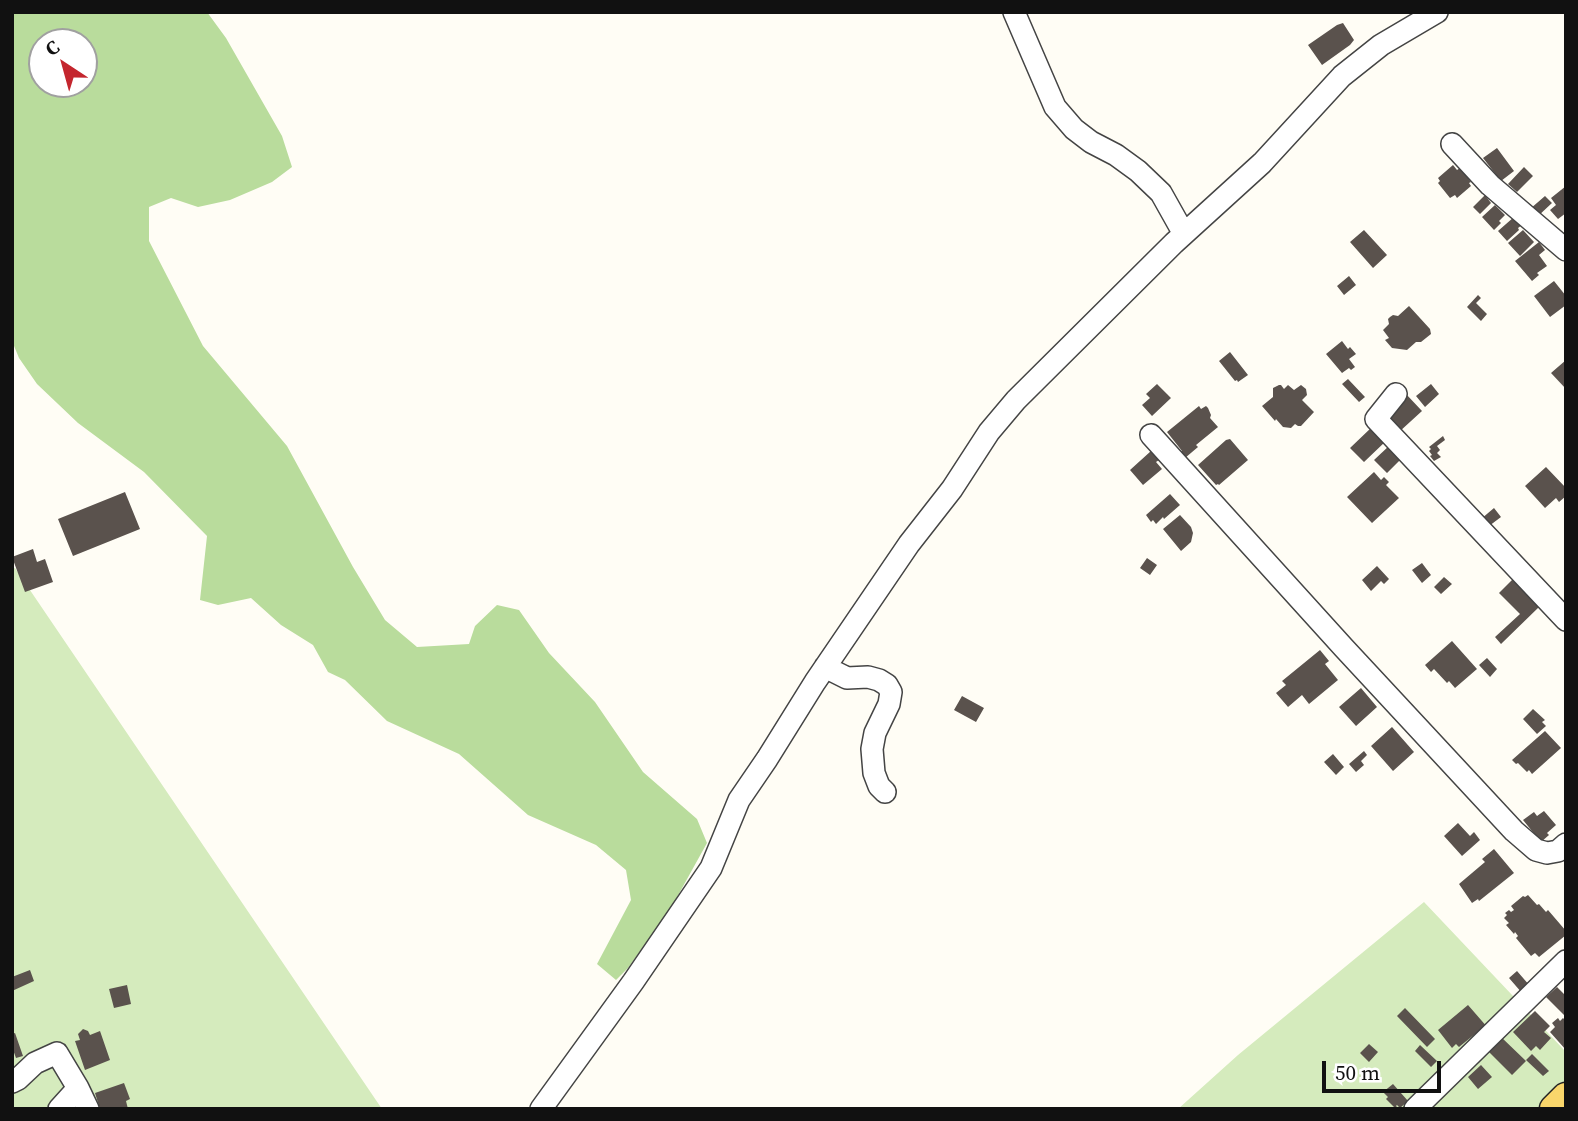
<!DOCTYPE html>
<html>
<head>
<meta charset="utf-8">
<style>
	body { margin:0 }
	#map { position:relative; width:1578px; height:1121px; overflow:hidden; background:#fffdf5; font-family:"Source Serif 4",serif }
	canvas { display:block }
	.frame { position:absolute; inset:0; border:14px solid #111; pointer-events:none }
	.north { position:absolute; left:28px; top:28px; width:70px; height:70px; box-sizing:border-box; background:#fff; border:2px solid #a0a0a0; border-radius:50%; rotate:324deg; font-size:19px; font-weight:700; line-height:28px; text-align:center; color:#111 }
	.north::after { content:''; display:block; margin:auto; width:24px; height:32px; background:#c4262e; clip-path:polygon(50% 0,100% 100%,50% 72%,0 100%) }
	.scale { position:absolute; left:1322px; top:1061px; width:119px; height:32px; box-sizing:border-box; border:4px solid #111; border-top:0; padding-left:9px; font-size:21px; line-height:24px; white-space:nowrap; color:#111; -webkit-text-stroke:5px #fff; paint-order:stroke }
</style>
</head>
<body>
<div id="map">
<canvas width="1578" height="1121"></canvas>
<div class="frame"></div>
<div class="north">С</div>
<div class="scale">50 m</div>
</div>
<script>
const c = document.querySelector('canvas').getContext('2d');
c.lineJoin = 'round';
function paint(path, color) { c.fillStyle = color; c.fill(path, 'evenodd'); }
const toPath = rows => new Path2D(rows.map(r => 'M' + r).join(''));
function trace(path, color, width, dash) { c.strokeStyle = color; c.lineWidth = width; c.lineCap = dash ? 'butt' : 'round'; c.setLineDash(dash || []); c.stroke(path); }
const green = toPath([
	[15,568,382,1109,12,1109,12,569],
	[1424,902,1566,1052,1566,1109,1178,1109,1238,1055]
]);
const forest = toPath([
	[12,12,207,12,226,38,282,136,292,167,272,182,230,200,198,207,171,198,149,207,149,241,203,346,287,446,353,567,385,620,417,647,469,644,475,626,497,605,519,610,549,653,595,702,643,772,697,819,707,843,671,908,628,968,616,980,597,964,631,900,626,870,596,845,528,815,459,754,387,721,345,680,328,672,313,645,281,625,251,598,218,605,200,600,207,536,144,472,78,423,37,384,19,358,12,341],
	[42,42,84,42,84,84,42,84]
]);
const building = toPath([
	[1343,23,1354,40,1350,45,1322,65,1308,45,1337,25],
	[1497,148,1514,171,1501,181,1483,158],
	[1453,165,1457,170,1460,168,1471,182,1469,183,1471,186,1457,198,1455,195,1450,198,1438,183,1440,181,1438,178],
	[1524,167,1533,176,1517,192,1508,184],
	[1566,186,1566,213,1558,219,1550,210,1556,205,1551,198],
	[1485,195,1491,203,1480,214,1473,207],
	[1545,196,1552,203,1537,217,1530,209],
	[1495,205,1505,215,1499,221,1501,223,1494,230,1482,217],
	[1514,217,1522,225,1518,228,1519,230,1507,241,1498,231],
	[1364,230,1387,255,1373,268,1350,242],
	[1523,230,1534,242,1520,256,1508,243],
	[1539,242,1545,250,1539,255,1547,266,1537,273,1539,275,1532,281,1515,261],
	[1349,276,1356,285,1344,295,1337,286],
	[1554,281,1566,296,1566,305,1550,317,1534,296],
	[1478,295,1481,298,1476,303,1487,314,1481,321,1467,307],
	[1409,306,1430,329,1431,334,1421,342,1416,342,1407,350,1392,348,1385,340,1389,338,1383,330,1389,324,1388,319,1390,317,1393,315,1398,316],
	[1342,341,1348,349,1350,347,1356,354,1349,359,1355,367,1351,370,1349,368,1342,373,1326,354],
	[1230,352,1248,375,1238,382,1237,380,1235,381,1219,361],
	[1566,360,1566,389,1551,373],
	[1348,379,1365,397,1359,402,1342,384],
	[1157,384,1171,398,1152,416,1142,405,1150,398,1146,394],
	[1431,384,1439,394,1425,407,1416,396],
	[1279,385,1281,385,1284,389,1288,385,1294,390,1301,385,1306,389,1307,395,1302,400,1314,412,1301,426,1298,426,1295,424,1291,428,1283,427,1276,419,1275,421,1262,406,1273,397,1273,388],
	[1406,394,1422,411,1399,432,1384,415],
	[1199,406,1201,409,1206,406,1208,408,1211,415,1210,418,1218,427,1196,445,1198,447,1185,458,1180,452,1182,451,1167,432],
	[1372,427,1386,441,1364,462,1350,448],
	[1443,436,1445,440,1437,446,1440,450,1437,453,1441,457,1434,461,1430,456,1432,455,1429,451,1431,449,1429,447],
	[1230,439,1248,460,1219,485,1218,484,1216,485,1198,465,1226,440],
	[1390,445,1402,458,1387,473,1374,460],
	[1151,451,1159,460,1156,462,1162,469,1143,485,1130,470],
	[1546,467,1566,488,1566,496,1559,502,1556,498,1545,508,1525,486],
	[1374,472,1381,480,1384,477,1389,482,1386,485,1399,498,1372,523,1347,497],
	[125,492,140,529,73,556,58,519],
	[1170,494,1180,505,1164,519,1163,517,1156,524,1153,520,1151,522,1146,515],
	[1494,508,1501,517,1489,526,1481,519],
	[1180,515,1191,527,1193,533,1191,542,1181,551,1163,529],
	[33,549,37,562,45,559,53,582,25,592,12,557],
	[1147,558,1157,565,1150,575,1140,568],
	[1422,563,1431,575,1422,583,1412,570],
	[1377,566,1389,579,1384,584,1381,581,1371,591,1362,580],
	[1444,577,1452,584,1441,594,1434,587],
	[1515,577,1541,604,1539,607,1501,644,1495,637,1520,614,1499,593],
	[1452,641,1477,669,1455,688,1449,681,1447,683,1434,669,1431,672,1425,665],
	[1320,650,1329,661,1325,664,1338,680,1309,704,1302,695,1288,707,1276,693,1286,685,1282,681],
	[1487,658,1497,669,1490,677,1479,665],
	[1361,688,1377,707,1356,726,1339,707],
	[962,696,984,708,976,722,954,710],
	[1533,709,1545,720,1542,722,1546,726,1537,734,1523,719],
	[1392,727,1414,752,1393,771,1371,746],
	[1545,731,1561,748,1532,774,1529,770,1527,772,1518,763,1516,764,1512,760],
	[1364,751,1367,755,1361,761,1364,765,1356,772,1349,764],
	[1333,754,1344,767,1336,775,1324,762],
	[1544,811,1556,825,1547,833,1549,835,1541,842,1523,820,1534,812,1537,816],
	[1458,823,1470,836,1474,832,1480,840,1462,856,1444,836],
	[1494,849,1514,873,1479,901,1478,899,1472,903,1459,884,1485,862,1482,859],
	[1528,895,1537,905,1539,904,1546,912,1548,910,1566,931,1566,935,1539,957,1535,953,1531,956,1516,938,1518,936,1515,932,1514,934,1506,925,1509,923,1504,918,1507,915,1505,913,1509,910,1511,912,1514,910,1511,906,1523,896,1525,897],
	[30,970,34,981,12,991,12,977],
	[1517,971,1530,986,1522,993,1509,978],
	[127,985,131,1004,114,1008,109,989],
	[1557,987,1566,996,1566,1017,1546,997],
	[1468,1005,1488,1028,1477,1037,1475,1034,1459,1047,1456,1044,1452,1048,1438,1030],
	[1405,1008,1435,1039,1427,1047,1397,1016],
	[1535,1011,1550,1026,1544,1032,1551,1038,1540,1050,1536,1046,1531,1051,1513,1032],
	[1558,1018,1560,1021,1563,1018,1566,1021,1566,1050,1550,1032,1555,1027,1552,1023],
	[83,1029,88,1031,90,1035,100,1031,110,1060,85,1070,75,1041,80,1040,78,1034],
	[15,1033,23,1056,16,1058,12,1047,12,1034],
	[1500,1036,1526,1061,1512,1075,1487,1050],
	[1369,1044,1378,1052,1369,1062,1360,1053],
	[1420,1045,1437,1061,1431,1067,1415,1051],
	[1532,1054,1549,1071,1543,1076,1526,1060],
	[1481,1065,1492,1077,1478,1089,1468,1077],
	[124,1083,130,1099,126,1101,128,1109,100,1109,95,1093],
	[1393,1084,1408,1101,1400,1108,1397,1105,1396,1106,1399,1109,1392,1109,1394,1107,1386,1099,1388,1097,1383,1092]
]);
const minor = toPath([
	[1014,12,1055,107,1074,129,1091,142,1116,155,1138,171,1161,193,1184,234],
	[1452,144,1490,185,1566,250],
	[1396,394,1376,419,1566,620],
	[1151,435,1344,648,1514,831,1536,850,1547,853,1558,851,1566,844],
	[825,667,847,678,868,677,879,680,887,685,891,692,889,704,875,733,872,749,874,773,879,786,885,792],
	[12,1082,18,1079,35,1063,57,1053,78,1088,59,1109],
	[78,1088,88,1109],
	[541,1109,633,982,711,868,739,800,767,759,815,682,909,544,952,489,989,432,1016,400,1174,243,1262,163,1342,76,1381,45,1437,12],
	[1415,1109,1566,961]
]);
const major = toPath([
	[1554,1109,1566,1097]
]);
paint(green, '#d5ebbd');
paint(forest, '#b9dc9c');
paint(building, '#5a524d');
trace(minor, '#444', 24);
trace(major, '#222', 31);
trace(minor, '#fff', 21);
trace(major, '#f9d66b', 28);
</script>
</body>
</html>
